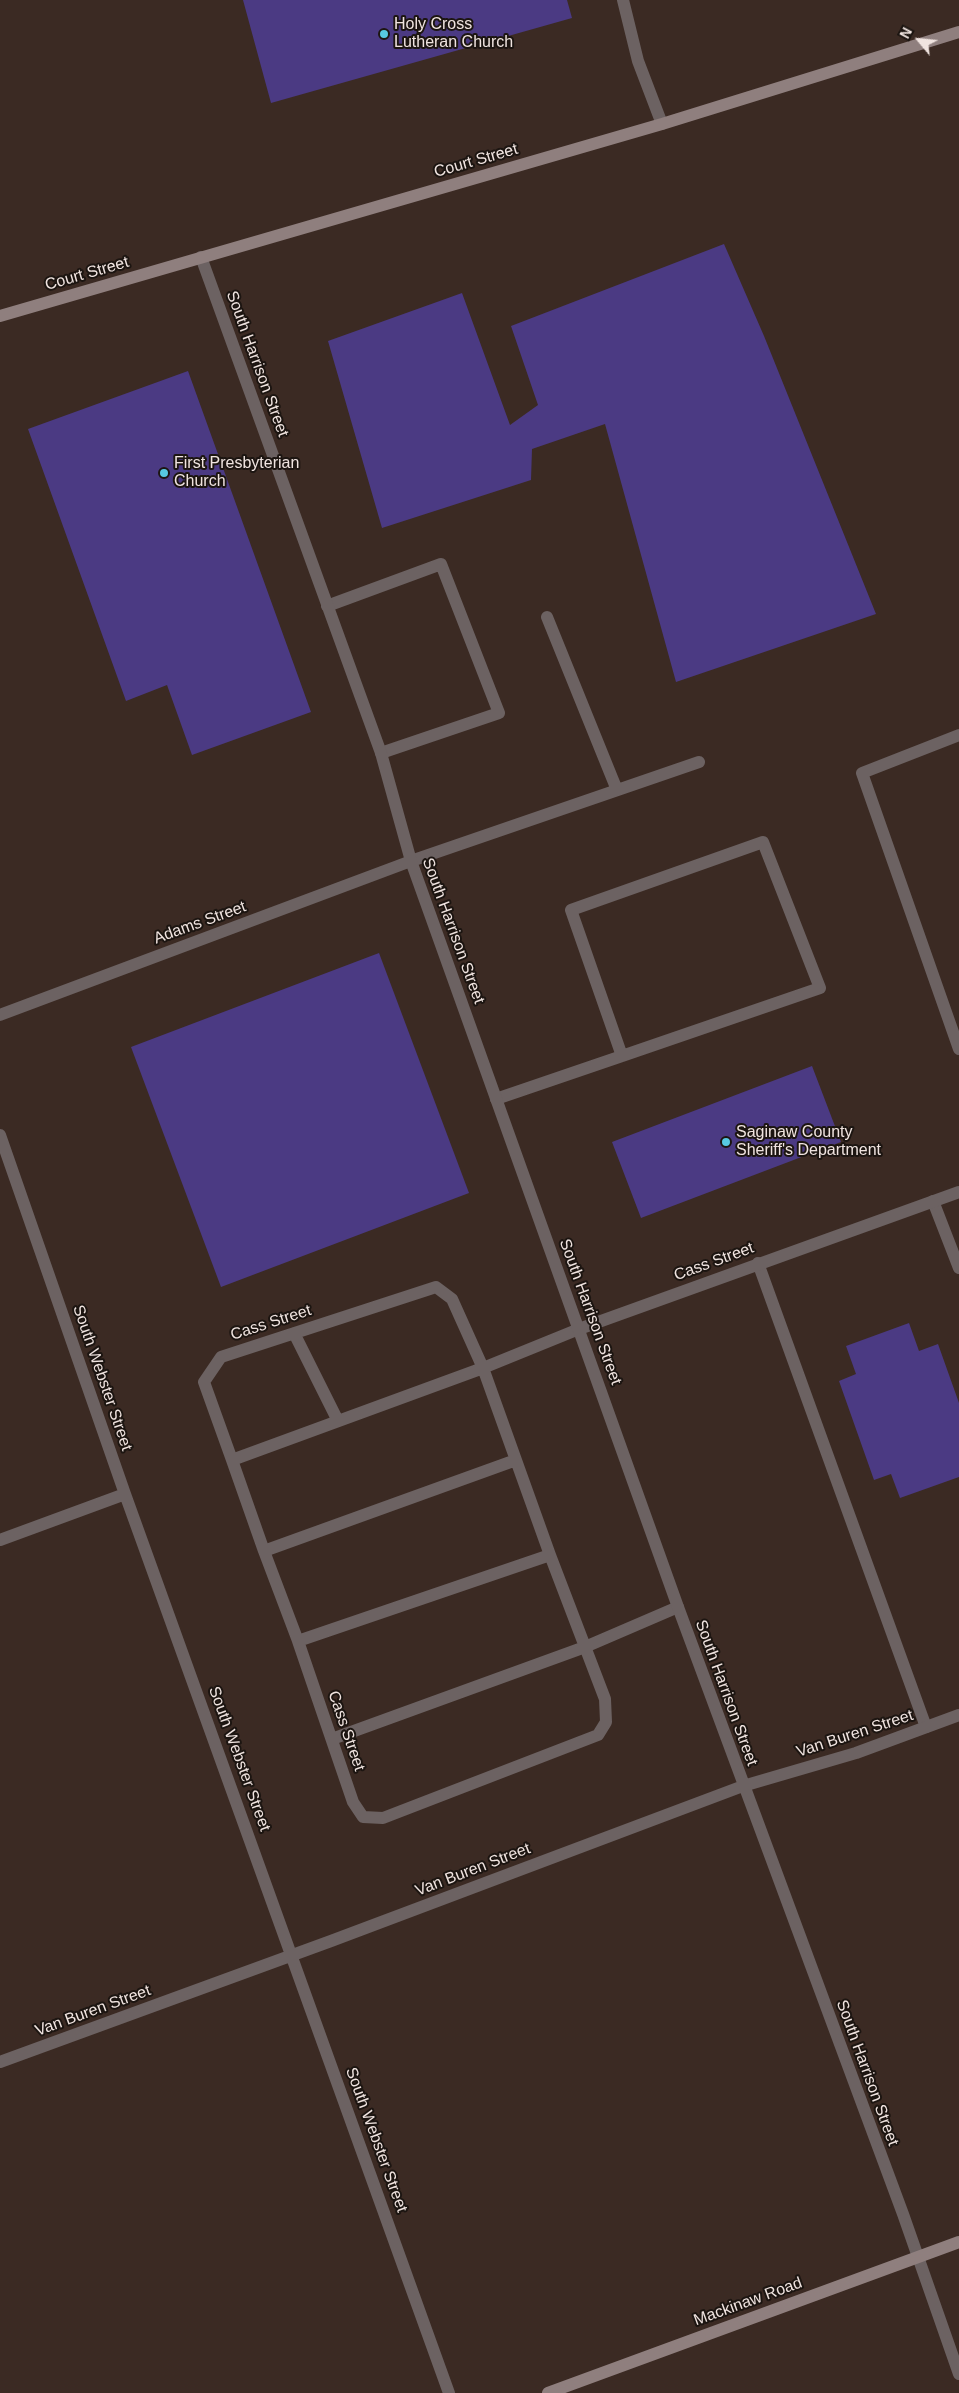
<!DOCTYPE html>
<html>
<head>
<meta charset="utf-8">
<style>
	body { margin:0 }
	#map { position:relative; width:959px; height:2393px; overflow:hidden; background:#3b2a23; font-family:Helvetica,sans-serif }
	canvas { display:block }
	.north { position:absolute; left:894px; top:15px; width:50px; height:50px; -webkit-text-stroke:4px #1c1511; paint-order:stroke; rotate:298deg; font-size:14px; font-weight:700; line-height:20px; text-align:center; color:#f0e4e0 }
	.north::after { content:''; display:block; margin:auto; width:18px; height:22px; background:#f0e4e0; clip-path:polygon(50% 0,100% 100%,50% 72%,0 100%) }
</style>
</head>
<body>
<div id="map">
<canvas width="959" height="2393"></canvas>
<div class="north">N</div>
</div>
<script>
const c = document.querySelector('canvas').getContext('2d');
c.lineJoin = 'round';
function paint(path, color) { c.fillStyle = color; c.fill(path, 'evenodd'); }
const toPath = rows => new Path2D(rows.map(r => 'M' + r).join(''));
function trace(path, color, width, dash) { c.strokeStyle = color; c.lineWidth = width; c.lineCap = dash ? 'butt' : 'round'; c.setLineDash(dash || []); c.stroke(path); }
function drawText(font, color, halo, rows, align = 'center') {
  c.font = font + ' Helvetica,sans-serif'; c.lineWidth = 4; c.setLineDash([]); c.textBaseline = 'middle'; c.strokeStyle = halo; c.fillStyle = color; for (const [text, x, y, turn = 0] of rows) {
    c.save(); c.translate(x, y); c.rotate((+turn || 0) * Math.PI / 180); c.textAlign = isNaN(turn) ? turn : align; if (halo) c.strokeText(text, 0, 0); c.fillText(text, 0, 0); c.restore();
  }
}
const building = toPath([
	[243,0,567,0,572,18,271,103],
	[724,244,764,336,876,614,676,682,605,424,532,449,531,480,382,528,328,341,462,293,510,425,538,405,511,326],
	[188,371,311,712,192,755,167,685,126,701,28,429],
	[379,953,469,1193,221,1287,131,1047],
	[812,1066,841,1142,641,1218,612,1142],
	[909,1323,919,1351,938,1344,959,1403,959,1477,900,1498,891,1474,874,1480,839,1381,856,1374,846,1346]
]);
const lane = toPath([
	[327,606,441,564,499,713,381,753],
	[547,617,617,790],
	[959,735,862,773,959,1049],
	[411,861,699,762],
	[496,1099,622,1056,820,988,763,842,571,910,622,1056],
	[933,1201,959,1268],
	[758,1263,926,1727],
	[294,1333,338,1421],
	[232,1460,483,1368,550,1555,605,1699,606,1722,598,1735,383,1818,363,1817,353,1802,298,1641,264,1551,232,1460,204,1382,221,1357,436,1287,452,1299,483,1368,579,1329],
	[264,1551,516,1460],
	[298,1641,550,1555],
	[332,1739,585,1647,678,1607]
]);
const street = toPath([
	[623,0,638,61,662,124],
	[201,257,381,753,411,861,678,1607,903,2214,959,2374],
	[0,1015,411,861],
	[0,1135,125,1494,449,2393],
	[579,1329,959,1192],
	[0,1540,125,1494],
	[0,2062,331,1941,743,1786,856,1753,959,1715]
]);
const secondary = toPath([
	[0,316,662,124,959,32],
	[548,2393,959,2242]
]);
const markers = [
	[384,34,5,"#57c9e2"],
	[164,473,5,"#57c9e2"],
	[726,1142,5,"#57c9e2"]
];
const poiNames = [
	["Holy Cross",394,25],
	["Lutheran Church",394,43],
	["First Presbyterian",174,464],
	["Church",174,482],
	["Saginaw County",736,1133],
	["Sheriff's Department",736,1151]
];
const streetNames = [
	["Court Street",476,161,-16],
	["Court Street",87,274,-16],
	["South Harrison Street",257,364,70],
	["Adams Street",200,923,-20],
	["South Harrison Street",453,931,70],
	["Cass Street",714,1262,-20],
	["South Harrison Street",590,1312,70],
	["Cass Street",271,1323,-18],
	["South Webster Street",102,1378,71],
	["South Harrison Street",726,1693,70],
	["Cass Street",346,1731,71],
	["Van Buren Street",855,1734,-18],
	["South Webster Street",239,1759,70],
	["Van Buren Street",473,1870,-21],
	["Van Buren Street",93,2011,-20],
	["South Harrison Street",867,2073,70],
	["South Webster Street",376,2140,70],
	["Mackinaw Road",748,2302,-20]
];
paint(building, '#4b3a83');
trace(lane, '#6c6262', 12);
trace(street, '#6c6262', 12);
trace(secondary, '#8f7f7e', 12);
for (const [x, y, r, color] of markers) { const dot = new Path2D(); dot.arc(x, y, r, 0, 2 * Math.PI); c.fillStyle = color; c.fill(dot); trace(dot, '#1c1511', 2); }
drawText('16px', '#f0e4e0', '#1c1511', poiNames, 'left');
drawText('16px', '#f0e4e0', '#1c1511', streetNames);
</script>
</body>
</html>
